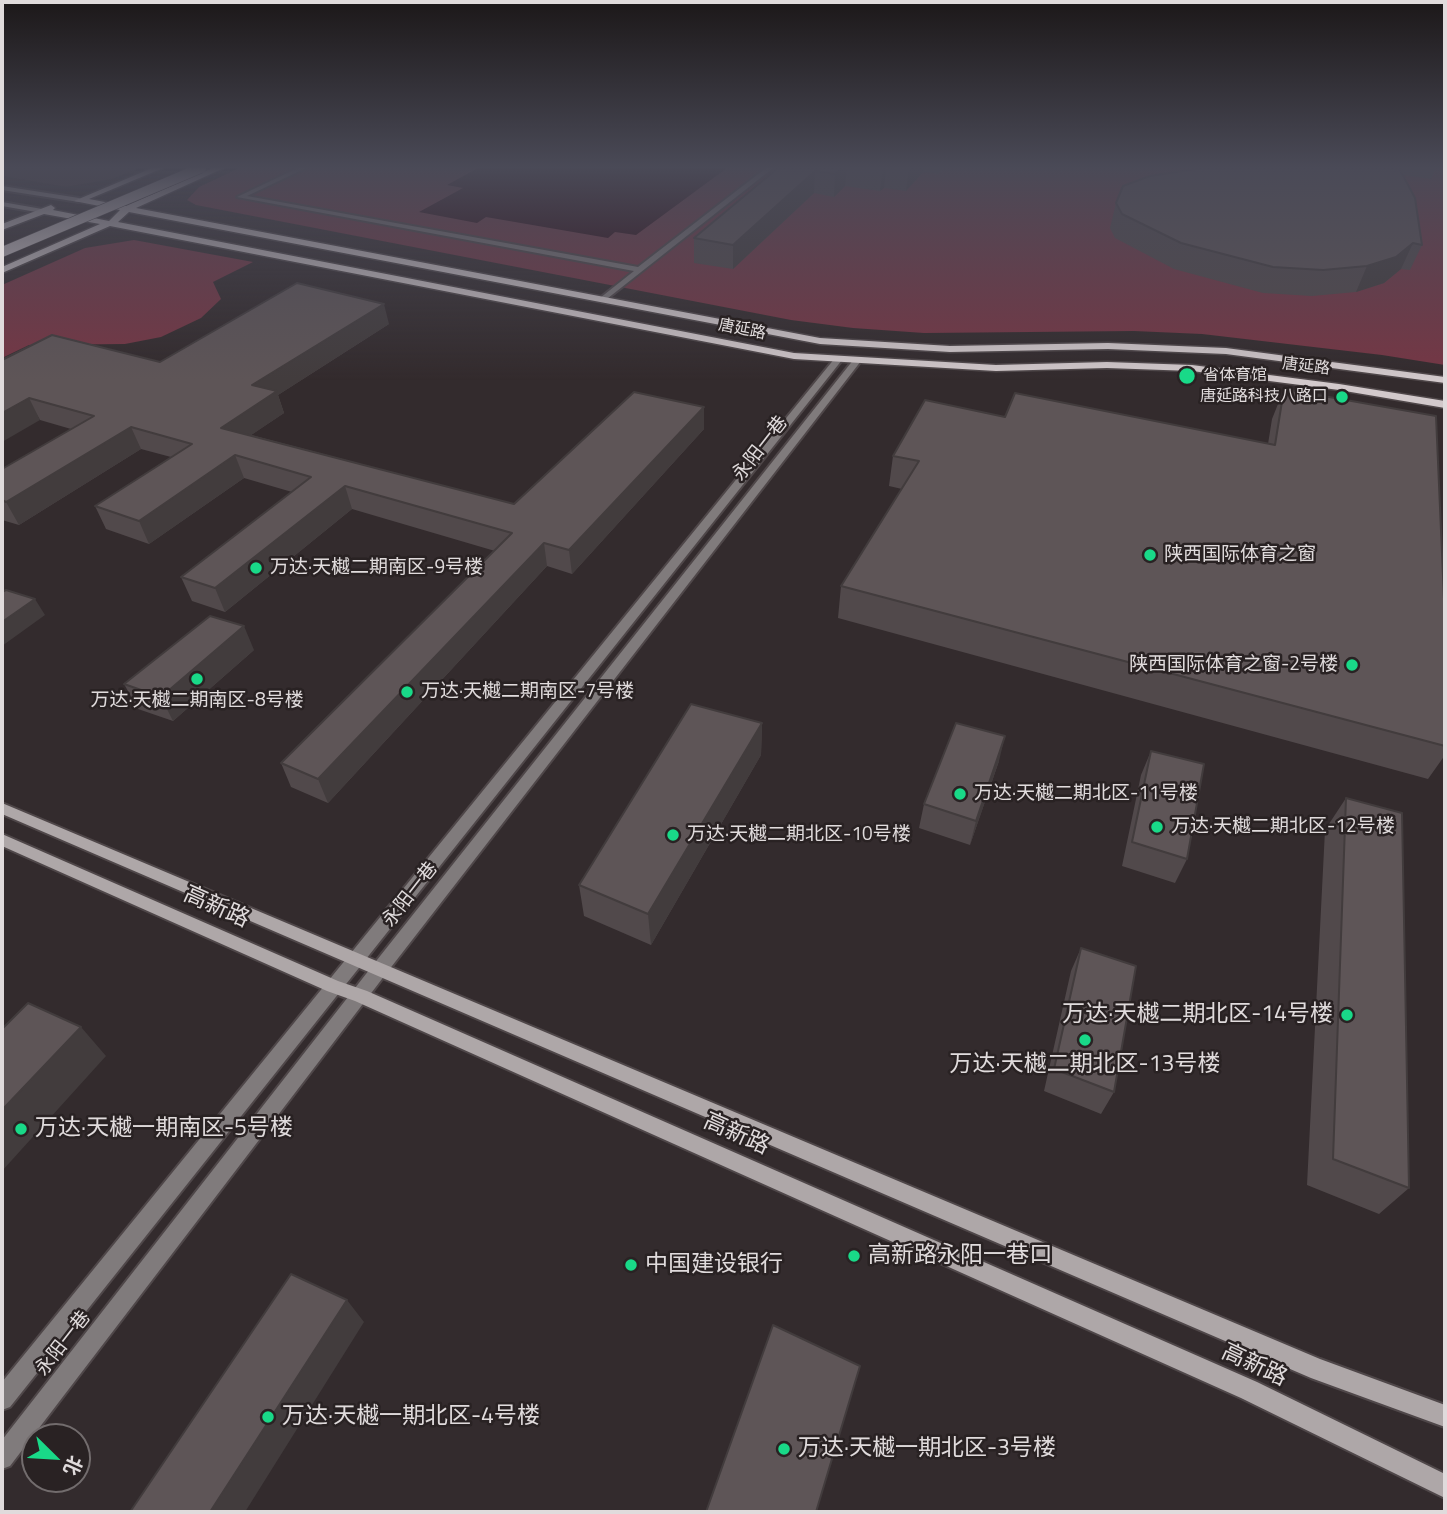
<!DOCTYPE html>
<html>
<head>
<meta charset="utf-8">
<style>
	body { margin:0 }
	#map { position:relative; width:1447px; height:1514px; overflow:hidden; background:#332b2d; font-family:"Titillium Web","Noto Sans SC",sans-serif }
	canvas { display:block }
	.frame { position:absolute; inset:0; border:4px solid #e0dbdc; pointer-events:none }
	.north { position:absolute; left:21px; top:1423px; width:70px; height:70px; box-sizing:border-box; background:#292223; border:2px solid #726c6d; border-radius:50%; rotate:114deg; font-size:19px; font-weight:700; line-height:28px; text-align:center; color:#e0dbdc }
	.north::after { content:''; display:block; margin:auto; width:24px; height:32px; background:#19d988; clip-path:polygon(50% 0,100% 100%,50% 72%,0 100%) }
</style>
</head>
<body>
<div id="map">
<canvas width="1447" height="1514"></canvas>
<div class="frame"></div>
<div class="north">北</div>
</div>
<script>
const c = document.querySelector('canvas').getContext('2d');
c.lineJoin = 'round';
function paint(path, color) { c.fillStyle = color; c.fill(path, 'evenodd'); }
const toPath = rows => new Path2D(rows.map(r => 'M' + r).join(''));
function trace(path, color, width, dash) { c.strokeStyle = color; c.lineWidth = width; c.lineCap = dash ? 'butt' : 'round'; c.setLineDash(dash || []); c.stroke(path); }
function drawText(font, color, halo, rows, align = 'center') {
  c.font = font + ' "Titillium Web","Noto Sans SC",sans-serif'; c.lineWidth = 5; c.setLineDash([]); c.textBaseline = 'middle'; c.strokeStyle = halo; c.fillStyle = color; for (const [text, x, y, turn = 0] of rows) {
    c.save(); c.translate(x, y); c.rotate((+turn || 0) * Math.PI / 180); c.textAlign = isNaN(turn) ? turn : align; if (halo) c.strokeText(text, 0, 0); c.fillText(text, 0, 0); c.restore();
  }
}
const built = toPath([
	[2,168,140,168,112,179,66,187,2,176]
]);
const green = toPath([
	[239,168,1445,168,1445,365,1382,355,1202,334,1134,331,924,333,853,328,791,320,196,205,187,200,199,187],
	[134,240,253,262,213,282,221,299,201,318,161,337,125,344,29,345,2,358,2,285,85,248]
]);
const water = toPath([
	[478,168,727,168,636,235,615,232,608,238,486,217,477,223,419,212,463,188,447,185]
]);
const minor = toPath([
	[298,168,306,168,247,196,638,267,766,168,773,168,603,302,599,300,600,298,634,271,237,197,298,168]
]);
const tertiary = toPath([
	[835,358,842,360,10,1407,2,1410,2,1382,835,358],
	[854,359,861,361,385,975,10,1466,2,1469,2,1440,373,965,854,359]
]);
const secondary = toPath([
	[2,186,79,198,82,200,79,202,2,190,2,186],
	[2,202,42,209,46,211,42,213,2,206,2,202],
	[2,803,1320,1359,1445,1405,1445,1427,1311,1378,2,814,2,803],
	[2,834,338,981,367,991,1257,1382,1445,1474,1445,1498,1241,1398,355,1001,327,991,2,846,2,834]
]);
const primary = toPath([
	[152,168,163,168,89,199,126,206,213,168,224,168,136,208,820,338,950,346,1108,343,1226,348,1445,377,1445,383,1226,354,1108,349,950,352,820,344,129,212,118,222,794,353,996,365,1107,362,1192,365,1339,384,1445,401,1445,408,1339,390,1192,371,1107,368,996,371,794,359,110,226,2,273,2,267,100,224,44,214,2,230,2,224,51,205,55,208,53,210,109,221,120,210,74,201,152,168]
]);
const primaryBridge = toPath([
	[2,252,201,168]
]);
const wall = toPath([
	[778,168,943,168,938,174,923,172,906,191,884,188,880,191,845,186,834,197,814,193,733,269,694,263,694,238],
	[1202,168,1436,168,1431,179,1403,175,1422,245,1410,270,1401,269,1384,283,1356,292,1312,296,1263,293,1174,269,1115,238,1110,228,1116,203],
	[389,324,278,395,284,413,251,435,514,504,704,407,704,429,572,574,547,566,328,803,291,787,281,763,495,551,352,509,225,612,192,601,181,577,292,492,244,478,149,544,106,529,95,506,171,457,141,449,19,525,2,520,2,469,71,429,40,420,2,360,160,362],
	[1284,389,1445,622,1445,755,1428,779,838,618,841,586,902,489,889,486,893,456,1005,417,1268,444,1272,419],
	[254,650,173,721,138,709,124,684],
	[762,723,761,755,651,945,584,916,579,885],
	[1151,751,1187,859,1175,883,1122,866,1141,775],
	[999,761,970,845,919,828,924,804],
	[1346,798,1409,1188,1379,1214,1307,1185,1325,830],
	[1081,948,1114,1092,1101,1114,1044,1091,1071,971]
]);
const shadedWall = toPath([
	[842,168,847,168,845,186,834,197,835,174],
	[883,168,886,168,884,188,880,191],
	[909,168,923,168,923,172,906,191],
	[815,171,814,193,733,269,733,245],
	[1413,243,1401,269,1384,283,1356,292,1367,266],
	[384,304,389,324,278,395,284,413,229,450,221,428,252,385],
	[29,398,40,420,2,442,2,413],
	[704,407,704,429,572,574,569,550],
	[131,427,141,449,19,525,6,502],
	[235,455,244,478,149,544,139,521],
	[345,486,352,509,225,612,215,588],
	[544,543,547,566,328,803,318,779],
	[35,599,45,615,2,646,2,622],
	[244,626,254,650,173,721,161,697],
	[762,723,761,755,651,945,648,914],
	[1005,736,999,761,970,845,976,821],
	[81,1027,106,1056,2,1171,2,1110],
	[347,1300,364,1322,245,1512,210,1512]
]);
const building = toPath([
	[778,168,842,168,835,174,815,171,733,245,694,238,778,168],
	[1202,168,1399,168,1415,198,1422,245,1413,243,1396,257,1367,266,1323,270,1273,267,1181,243,1122,214,1116,203,1123,186,1150,176,1202,168],
	[297,283,384,304,252,385,277,391,221,428,514,504,634,392,704,407,569,550,544,543,318,779,281,763,512,533,345,486,215,588,181,577,311,477,235,455,139,521,95,506,192,444,131,427,6,502,2,500,2,469,94,416,29,398,2,413,2,360,52,335,160,362,297,283],
	[1284,389,1436,416,1445,622,1445,746,841,586,919,461,893,456,925,400,1005,417,1015,393,1275,445,1284,389],
	[6,590,35,599,2,622,2,592,6,590],
	[210,616,244,626,161,697,124,684,210,616],
	[691,704,762,723,648,914,579,885,691,704],
	[956,723,1005,736,976,821,924,804,956,723],
	[1151,751,1204,764,1187,859,1132,842,1151,751],
	[1346,798,1402,813,1409,1188,1333,1159,1346,798],
	[1081,948,1136,966,1114,1092,1054,1069,1081,948],
	[28,1003,81,1027,2,1110,2,1029,28,1003],
	[291,1274,347,1300,210,1512,130,1512,291,1274],
	[773,1325,860,1366,816,1512,706,1512,773,1325]
]);
const markers = [
	[1187,376,9,"#19d988"],
	[1342,397,7,"#19d988"],
	[1150,555,7,"#19d988"],
	[256,568,7,"#19d988"],
	[1352,665,7,"#19d988"],
	[197,679,7,"#19d988"],
	[407,692,7,"#19d988"],
	[960,794,7,"#19d988"],
	[1157,827,7,"#19d988"],
	[673,835,7,"#19d988"],
	[1347,1015,7,"#19d988"],
	[1085,1040,7,"#19d988"],
	[21,1129,7,"#19d988"],
	[854,1256,7,"#19d988"],
	[631,1265,7,"#19d988"],
	[268,1417,7,"#19d988"],
	[784,1449,7,"#19d988"]
];
const farStreetnames = [
	["唐延路",742,330,11],
	["唐延路",1306,367,7]
];
const farPoinames = [
	["省体育馆",1203,376],
	["唐延路科技八路口",1328,397,"right"]
];
const streetNames = [
	["永阳一巷",761,449,-52],
	["永阳一巷",411,895,-52],
	["永阳一巷",64,1344,-52]
];
const poiNames = [
	["陕西国际体育之窗",1164,555],
	["万达·天樾二期南区-9号楼",270,568],
	["陕西国际体育之窗-2号楼",1338,665,"right"],
	["万达·天樾二期南区-7号楼",421,692],
	["万达·天樾二期南区-8号楼",197,701,"center"],
	["万达·天樾二期北区-11号楼",974,794],
	["万达·天樾二期北区-12号楼",1171,827],
	["万达·天樾二期北区-10号楼",687,835]
];
const nearStreetnames = [
	["高新路",216,908,24],
	["高新路",736,1135,24],
	["高新路",1254,1366,25]
];
const nearPoinames = [
	["万达·天樾二期北区-14号楼",1333,1015,"right"],
	["万达·天樾二期北区-13号楼",1085,1065,"center"],
	["万达·天樾一期南区-5号楼",35,1129],
	["高新路永阳一巷口",868,1256],
	["中国建设银行",645,1265],
	["万达·天樾一期北区-4号楼",282,1417],
	["万达·天樾一期北区-3号楼",798,1449]
];
paint(built, '#433436');
paint(green, '#763644');
paint(water, '#29030e');
trace(minor, '#4f4749', 4);
trace(tertiary, '#4f4749', 4);
trace(secondary, '#4f4749', 4);
trace(primary, '#4f4749', 3);
paint(minor, '#807b7c');
paint(tertiary, '#807b7c');
paint(secondary, '#aea7a8');
paint(primary, '#d2c9cb');
trace(primaryBridge, '#4f4749', 11, []);
trace(primaryBridge, '#d2c9cb', 10);
paint(wall, '#51494b');
paint(shadedWall, '#423c3d');
paint(building, '#5e5557');
trace(building, '#423c3d', 2);
const sky = c.createLinearGradient(0, 0, 0, 380);
sky.addColorStop(0, '#1c1819');
sky.addColorStop(0.44, '#4a4a57');
sky.addColorStop(1, '#4a4a5700');
c.fillStyle = sky;
c.fillRect(0, 0, 1447, 380);
for (const [x, y, r, color] of markers) { const dot = new Path2D(); dot.arc(x, y, r, 0, 2 * Math.PI); c.fillStyle = color; c.fill(dot); trace(dot, '#292223', 2.5); }
drawText('16px', '#e0dbdc', '#292223', farStreetnames);
drawText('16px', '#e0dbdc', '#292223', farPoinames, 'left');
drawText('19px', '#e0dbdc', '#292223', streetNames);
drawText('19px', '#e0dbdc', '#292223', poiNames, 'left');
drawText('23px', '#e0dbdc', '#292223', nearStreetnames);
drawText('23px', '#e0dbdc', '#292223', nearPoinames, 'left');
</script>
</body>
</html>
